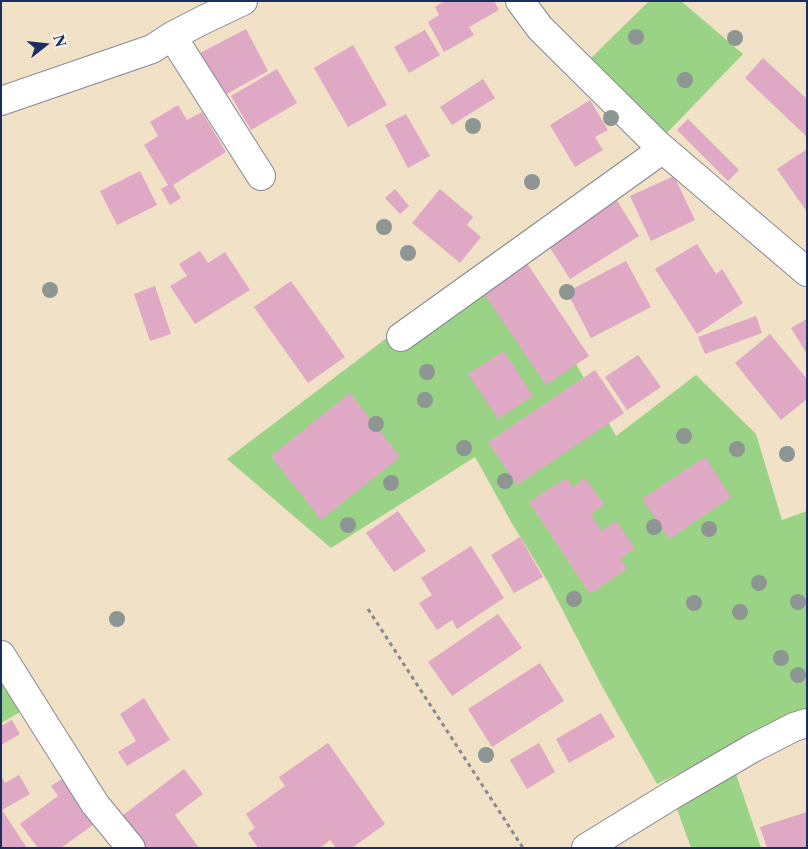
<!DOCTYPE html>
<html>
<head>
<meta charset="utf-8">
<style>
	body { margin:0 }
	#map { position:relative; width:808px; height:849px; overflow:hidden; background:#f1e1c6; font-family:"Libre Caslon Text",serif }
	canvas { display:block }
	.frame { position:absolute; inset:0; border:2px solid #1b2f5e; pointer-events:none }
	.north { position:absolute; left:20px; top:20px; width:50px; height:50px; -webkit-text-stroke:4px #f7f3e8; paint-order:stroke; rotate:74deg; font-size:14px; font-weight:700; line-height:20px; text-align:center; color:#1b2f5e }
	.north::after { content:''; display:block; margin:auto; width:18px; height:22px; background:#1b2f5e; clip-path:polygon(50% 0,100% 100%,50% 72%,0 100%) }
</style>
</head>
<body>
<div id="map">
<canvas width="808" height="849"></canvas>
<div class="frame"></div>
<div class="north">N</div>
</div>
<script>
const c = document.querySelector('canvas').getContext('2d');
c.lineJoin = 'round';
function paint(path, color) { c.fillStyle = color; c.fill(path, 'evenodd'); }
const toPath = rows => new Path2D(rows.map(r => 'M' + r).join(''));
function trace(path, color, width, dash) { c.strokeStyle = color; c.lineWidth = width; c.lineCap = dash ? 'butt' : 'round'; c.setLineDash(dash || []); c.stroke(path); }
const green = toPath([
	[649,1,681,1,743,54,663,137,584,65],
	[514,252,616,436,696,375,756,434,782,520,807,511,807,711,657,784,603,688,548,582,510,520,475,457,331,548,227,459,388,337],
	[1,678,22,711,1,723],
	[735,771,761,848,691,848,676,806]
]);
const building = toPath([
	[444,1,494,1,499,10,469,27,474,35,444,52,428,22,439,15,435,7],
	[246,29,268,71,223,96,200,53],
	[425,30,440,55,409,73,394,47],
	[353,45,387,105,348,127,314,68],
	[763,58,807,99,807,137,745,78],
	[277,69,297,103,251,130,231,96],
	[483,79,495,98,452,125,440,107],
	[590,100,608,130,595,137,603,150,575,167,550,125],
	[178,105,187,120,202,112,226,152,173,185,181,198,170,205,161,189,168,185,144,145,158,136,150,122],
	[406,114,430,156,408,168,385,125],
	[688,119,739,170,728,181,677,130],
	[807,149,807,212,777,169],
	[140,171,157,205,117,225,100,191],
	[674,176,695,220,651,241,630,196],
	[395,189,409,206,400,214,385,198],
	[440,189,473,217,467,225,481,237,460,263,412,223],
	[614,196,639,236,570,279,545,240],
	[697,244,716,274,722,269,743,303,697,334,655,269],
	[200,251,208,263,225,252,250,290,195,324,170,286,187,276,179,264],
	[522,256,589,356,546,385,479,286],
	[626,261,651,307,591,338,567,292],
	[291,281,345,357,308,383,254,307],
	[155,286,171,334,150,341,134,294],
	[756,316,762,333,705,354,698,337],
	[807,319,807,354,791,328],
	[770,334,807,379,807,399,781,420,735,363],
	[504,351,533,396,498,419,468,374],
	[638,355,661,387,627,410,605,377],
	[595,370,624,413,517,485,488,442],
	[350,393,400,457,321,520,271,456],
	[705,457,731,497,669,539,642,499],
	[566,478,573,487,585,478,604,504,591,514,601,531,616,521,635,548,620,559,627,569,590,594,529,502],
	[398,511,426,551,394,572,366,533],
	[520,537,543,577,514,593,491,555],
	[471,546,504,598,457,629,452,620,437,630,419,603,432,595,421,578],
	[498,614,522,648,452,696,428,662],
	[540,663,564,701,492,747,468,709],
	[144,698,170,740,127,766,118,752,136,741,120,714],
	[601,713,615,737,569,763,556,739],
	[12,720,20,734,1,745,1,726],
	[328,743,385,824,352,848,336,848,330,840,320,848,258,848,248,833,255,828,246,814,285,786,279,777],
	[539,743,555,772,527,789,510,760],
	[184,769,203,794,175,815,199,848,147,848,123,815],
	[19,775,30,794,2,810,27,848,1,848,1,776,5,783],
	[65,777,97,822,61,848,38,848,20,824,58,796,51,786],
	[807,812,807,848,767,848,760,827]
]);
const path = toPath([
	[368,609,523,848]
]);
const minor = toPath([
	[520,1,540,28,658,145,807,272],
	[172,36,261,176],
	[1,101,152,49,172,36,203,20,243,1],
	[401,337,663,149],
	[1,655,95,804,131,848],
	[586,848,672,795,753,748,794,727,807,723]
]);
const trees = [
	[636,37],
	[735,38],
	[685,80],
	[611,118],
	[473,126],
	[532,182],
	[384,227],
	[408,253],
	[50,290],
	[567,292],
	[427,372],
	[425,400],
	[376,424],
	[684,436],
	[464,448],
	[737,449],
	[787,454],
	[505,481],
	[391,483],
	[348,525],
	[654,527],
	[709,529],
	[759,583],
	[574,599],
	[798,602],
	[694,603],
	[740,612],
	[117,619],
	[781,658],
	[798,675],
	[486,755]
];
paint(green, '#9bd386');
paint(building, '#dfa8c5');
trace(minor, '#868892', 30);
trace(path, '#868892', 3, [4, 4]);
trace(minor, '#fff', 28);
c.fillStyle = '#8d9692';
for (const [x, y] of trees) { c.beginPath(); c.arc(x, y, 8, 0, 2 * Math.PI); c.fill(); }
</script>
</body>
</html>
